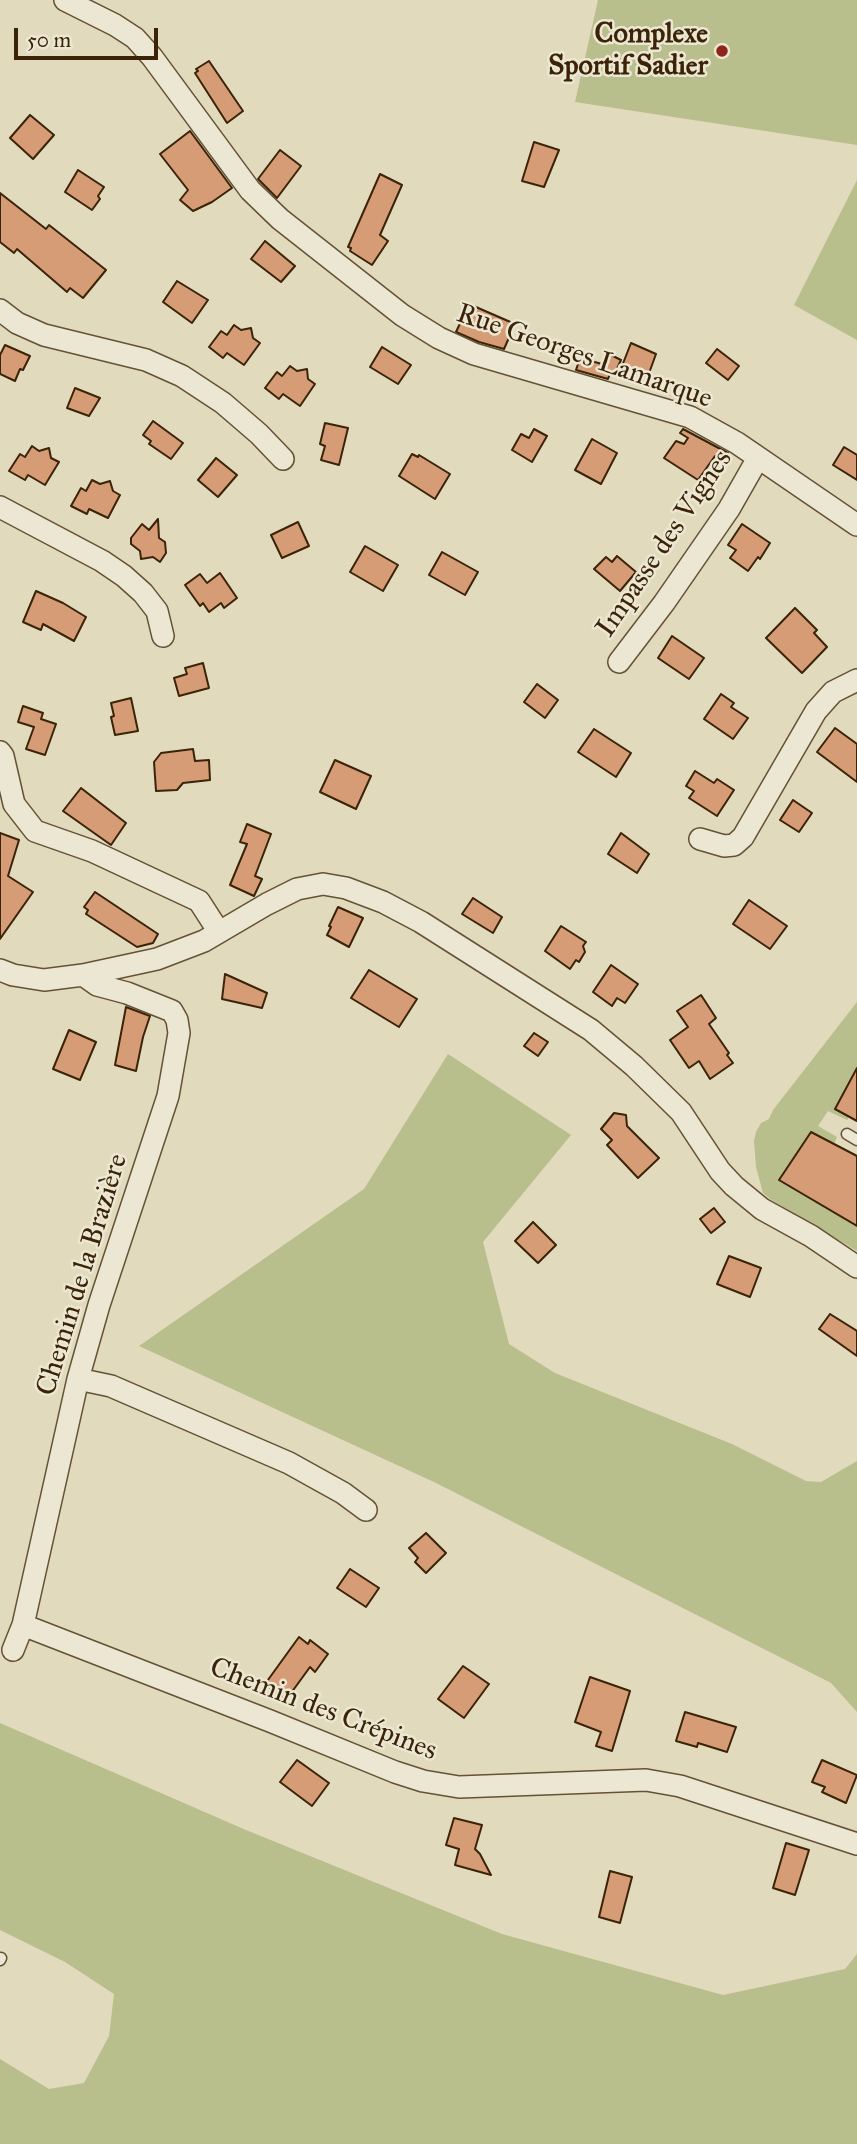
<!DOCTYPE html>
<html>
<head>
<meta charset="utf-8">
<style>
	body { margin:0 }
	#map { position:relative; width:857px; height:2144px; overflow:hidden; background:#e2dabc; font-family:"IM FELL Great Primer",serif }
	canvas { display:block }
	.scale { position:absolute; left:14px; top:28px; width:144px; height:32px; box-sizing:border-box; border:4px solid #3b2308; border-top:0; padding-left:9px; font-size:21px; line-height:24px; white-space:nowrap; color:#3b2308; -webkit-text-stroke:5px #ece7d3; paint-order:stroke }
</style>
</head>
<body>
<div id="map">
<canvas width="857" height="2144"></canvas>
<div class="scale">50 m</div>
</div>
<script>
const c = document.querySelector('canvas').getContext('2d');
c.lineJoin = 'round';
function paint(path, color) { c.fillStyle = color; c.fill(path, 'evenodd'); }
const toPath = rows => new Path2D(rows.map(r => 'M' + r).join(''));
function trace(path, color, width, dash) { c.strokeStyle = color; c.lineWidth = width; c.lineCap = dash ? 'butt' : 'round'; c.setLineDash(dash || []); c.stroke(path); }
function drawText(font, color, halo, rows, align = 'center') {
  c.font = font + ' "IM FELL Great Primer",serif'; c.lineWidth = 5; c.setLineDash([]); c.textBaseline = 'middle'; c.strokeStyle = halo; c.fillStyle = color; for (const [text, x, y, turn = 0] of rows) {
    c.save(); c.translate(x, y); c.rotate((+turn || 0) * Math.PI / 180); c.textAlign = isNaN(turn) ? turn : align; if (halo) c.strokeText(text, 0, 0); c.fillText(text, 0, 0); c.restore();
  }
}
const green = toPath([
	[598,0,857,0,857,145,575,102],
	[857,180,857,340,794,305],
	[857,1002,857,1077,835,1109,849,1117,847,1120,828,1111,818,1126,837,1137,834,1144,857,1226,857,1251,770,1199,763,1193,756,1167,754,1141,756,1132,761,1123,769,1119,773,1110],
	[448,1054,571,1135,483,1242,509,1344,555,1373,732,1444,806,1481,821,1482,857,1461,857,1712,831,1683,436,1483,139,1346,364,1189],
	[0,1723,246,1830,502,1934,723,1995,845,1969,857,1954,857,2144,0,2144,0,2059,49,2089,84,2083,109,2036,114,1994,65,1962,0,1930]
]);
const building = toPath([
	[209,61,243,111,227,123,195,73,198,71,196,69,209,61],
	[30,115,54,135,33,159,10,138,30,115],
	[190,131,232,188,212,202,193,211,180,200,188,190,160,154,190,131],
	[534,142,559,150,544,187,522,181,534,142],
	[280,150,301,166,277,198,258,179,280,150],
	[78,170,104,187,98,196,100,199,92,210,65,192,78,170],
	[380,174,402,185,380,235,388,241,372,265,350,251,351,248,348,247,380,174],
	[0,193,46,229,49,225,106,270,83,298,70,288,67,292,17,249,14,253,0,242,0,193],
	[265,241,295,266,281,282,251,259,265,241],
	[177,281,208,300,192,323,163,302,177,281],
	[469,304,515,324,504,349,479,342,456,332,469,304],
	[234,325,241,330,251,328,253,338,260,343,244,365,227,353,223,358,209,347,221,331,227,335,234,325],
	[631,343,656,354,648,376,622,366,631,343],
	[5,345,30,356,23,370,20,369,15,381,0,374,0,355,5,345],
	[382,347,411,365,398,384,370,367,382,347],
	[717,349,739,366,728,380,706,363,717,349],
	[607,353,621,360,615,373,611,371,608,379,576,370,580,358,602,364,607,353],
	[290,366,297,371,307,369,308,379,315,384,300,406,283,394,279,399,265,388,277,372,282,376,290,366],
	[75,388,100,398,89,416,67,408,75,388],
	[153,421,183,443,171,459,149,444,151,441,143,435,153,421],
	[325,423,348,428,339,465,321,460,325,446,320,444,325,423],
	[534,429,547,436,532,462,512,450,521,434,529,438,534,429],
	[683,429,728,453,723,461,715,456,698,480,664,458,676,441,684,444,688,438,680,433,683,429],
	[592,439,617,453,601,484,575,470,592,439],
	[32,446,39,451,49,448,51,458,59,462,45,485,28,475,25,480,9,471,20,454,25,457,32,446],
	[844,447,857,455,857,480,833,465,844,447],
	[412,454,418,457,419,455,450,474,435,499,399,476,412,454],
	[216,458,237,475,218,497,198,480,216,458],
	[92,480,100,484,110,481,113,491,120,495,108,518,89,509,87,514,71,506,81,488,86,491,92,480],
	[158,519,159,538,165,542,166,553,160,562,153,557,141,559,140,551,131,544,131,538,142,524,149,530,158,519],
	[298,522,309,546,282,558,271,535,298,522],
	[742,524,770,543,760,559,758,557,748,571,730,558,736,550,728,545,742,524],
	[365,546,398,565,383,591,350,572,365,546],
	[442,552,478,572,465,595,429,575,442,552],
	[617,556,636,572,620,591,594,569,606,557,612,562,617,556],
	[220,573,237,598,224,608,221,603,209,612,203,603,200,606,185,585,200,574,207,583,220,573],
	[36,591,63,603,86,617,74,641,43,624,41,630,23,622,36,591],
	[795,608,817,630,814,633,827,647,802,673,766,638,795,608],
	[672,636,704,658,689,679,658,658,672,636],
	[203,663,209,688,179,696,174,678,187,674,185,668,203,663],
	[537,684,558,700,545,718,524,702,537,684],
	[721,694,734,703,731,707,748,718,733,739,704,719,721,694],
	[131,698,138,731,115,735,111,717,114,716,111,703,131,698],
	[23,706,43,713,41,719,56,724,45,755,26,749,34,727,18,722,23,706],
	[835,728,857,744,857,782,817,752,835,728],
	[594,729,631,753,616,777,578,752,594,729],
	[193,749,195,761,209,760,210,780,183,783,177,790,156,791,154,762,161,753,193,749],
	[335,760,371,776,356,809,320,792,335,760],
	[695,771,714,783,717,779,734,790,717,816,689,798,694,791,686,786,695,771],
	[81,788,126,823,111,845,63,811,81,788],
	[793,800,812,813,799,832,780,820,793,800],
	[247,824,271,834,255,876,262,879,254,896,230,885,247,844,240,842,247,824],
	[0,833,19,840,8,876,33,892,0,939,0,833],
	[621,833,649,854,637,873,608,854,621,833],
	[95,892,158,934,153,943,137,947,86,914,88,910,84,907,95,892],
	[473,898,502,917,493,933,462,914,473,898],
	[749,900,787,926,770,949,733,924,749,900],
	[338,907,363,918,349,947,327,935,331,927,329,926,338,907],
	[561,926,586,942,583,946,585,952,579,962,576,960,570,969,545,951,561,926],
	[611,965,638,984,625,1003,617,998,612,1006,593,992,611,965],
	[369,970,417,999,399,1027,351,998,369,970],
	[225,974,267,993,262,1008,222,999,225,974],
	[701,995,716,1018,709,1024,729,1053,727,1055,733,1063,710,1079,699,1061,689,1068,670,1040,688,1027,677,1011,701,995],
	[126,1007,150,1016,143,1037,136,1071,115,1065,126,1007],
	[69,1030,96,1042,80,1080,53,1069,69,1030],
	[534,1033,548,1042,538,1056,524,1046,534,1033],
	[857,1068,857,1121,835,1109,857,1068],
	[614,1113,626,1115,627,1126,659,1158,638,1178,607,1145,612,1140,601,1129,614,1113],
	[811,1132,857,1156,857,1226,779,1180,811,1132],
	[714,1208,725,1222,711,1233,700,1219,714,1208],
	[533,1222,556,1245,538,1263,515,1241,533,1222],
	[729,1256,761,1268,750,1297,717,1284,729,1256],
	[830,1314,857,1331,857,1356,819,1329,830,1314],
	[426,1533,446,1553,426,1573,415,1562,418,1558,409,1548,426,1533],
	[350,1569,379,1588,366,1607,337,1588,350,1569],
	[299,1637,308,1644,310,1640,328,1654,315,1672,310,1667,286,1700,265,1684,299,1637],
	[463,1666,489,1684,464,1718,438,1699,463,1666],
	[590,1677,630,1691,612,1751,596,1746,601,1732,575,1722,590,1677],
	[685,1712,736,1727,727,1752,698,1743,697,1747,676,1741,685,1712],
	[297,1760,329,1783,312,1806,280,1782,297,1760],
	[822,1760,857,1775,846,1803,822,1792,825,1787,812,1782,822,1760],
	[454,1818,482,1825,475,1849,480,1854,491,1875,455,1865,459,1849,446,1845,454,1818],
	[786,1843,809,1850,795,1895,773,1888,786,1843],
	[610,1871,632,1877,620,1923,599,1917,610,1871]
]);
const service = toPath([
	[847,1134,857,1140],
	[0,1960,1,1958]
]);
const minor = toPath([
	[65,0,115,25,135,38,152,57,250,190,280,219,402,315,439,338,474,354,690,417,737,443,857,525],
	[0,310,17,323,44,335,146,360,182,376,223,403,259,434,283,459],
	[0,507,102,561,124,576,143,593,157,611,163,636],
	[619,662,664,603,729,509,758,458],
	[0,752,3,756,14,804,35,831,92,851,199,901,219,932],
	[700,839,724,846,734,845,743,837,816,711,833,692,857,680],
	[0,970,13,975,44,980,83,975,157,959,204,941,267,904,297,889,323,884,346,888,383,902,421,922,591,1030,634,1066,681,1112,720,1171,734,1186,762,1209,811,1236,857,1267],
	[78,1379,111,1386,289,1463,343,1493,366,1510],
	[23,1625,270,1721,395,1772,423,1781,459,1787,646,1780,680,1786,857,1844],
	[13,1650,23,1625,78,1379,99,1305,168,1096,179,1033,177,1020,172,1011,127,993,97,985,83,975]
]);
const markers = [
	[722,51,7,"#8f2418"]
];
const poiNames = [
	["Complexe",708,35],
	["Sportif Sadier",708,67]
];
const streetNames = [
	["Rue Georges Lamarque",584,357,19],
	["Impasse des Vignes",665,544,-56],
	["Chemin de la Brazière",83,1275,-73],
	["Chemin des Crépines",323,1710,21]
];
paint(green, '#b9be8d');
paint(building, '#d59c76');
trace(building, '#3b2308', 2);
trace(service, '#655135', 13);
trace(minor, '#655135', 24);
trace(service, '#ece7d3', 10);
trace(minor, '#ece7d3', 21);
for (const [x, y, r, color] of markers) { const dot = new Path2D(); dot.arc(x, y, r, 0, 2 * Math.PI); c.fillStyle = color; c.fill(dot); trace(dot, '#ece7d3', 2.5); }
drawText('bold 28px', '#3b2308', '#ece7d3', poiNames, 'right');
drawText('28px', '#3b2308', '#ece7d3', streetNames);
</script>
</body>
</html>
